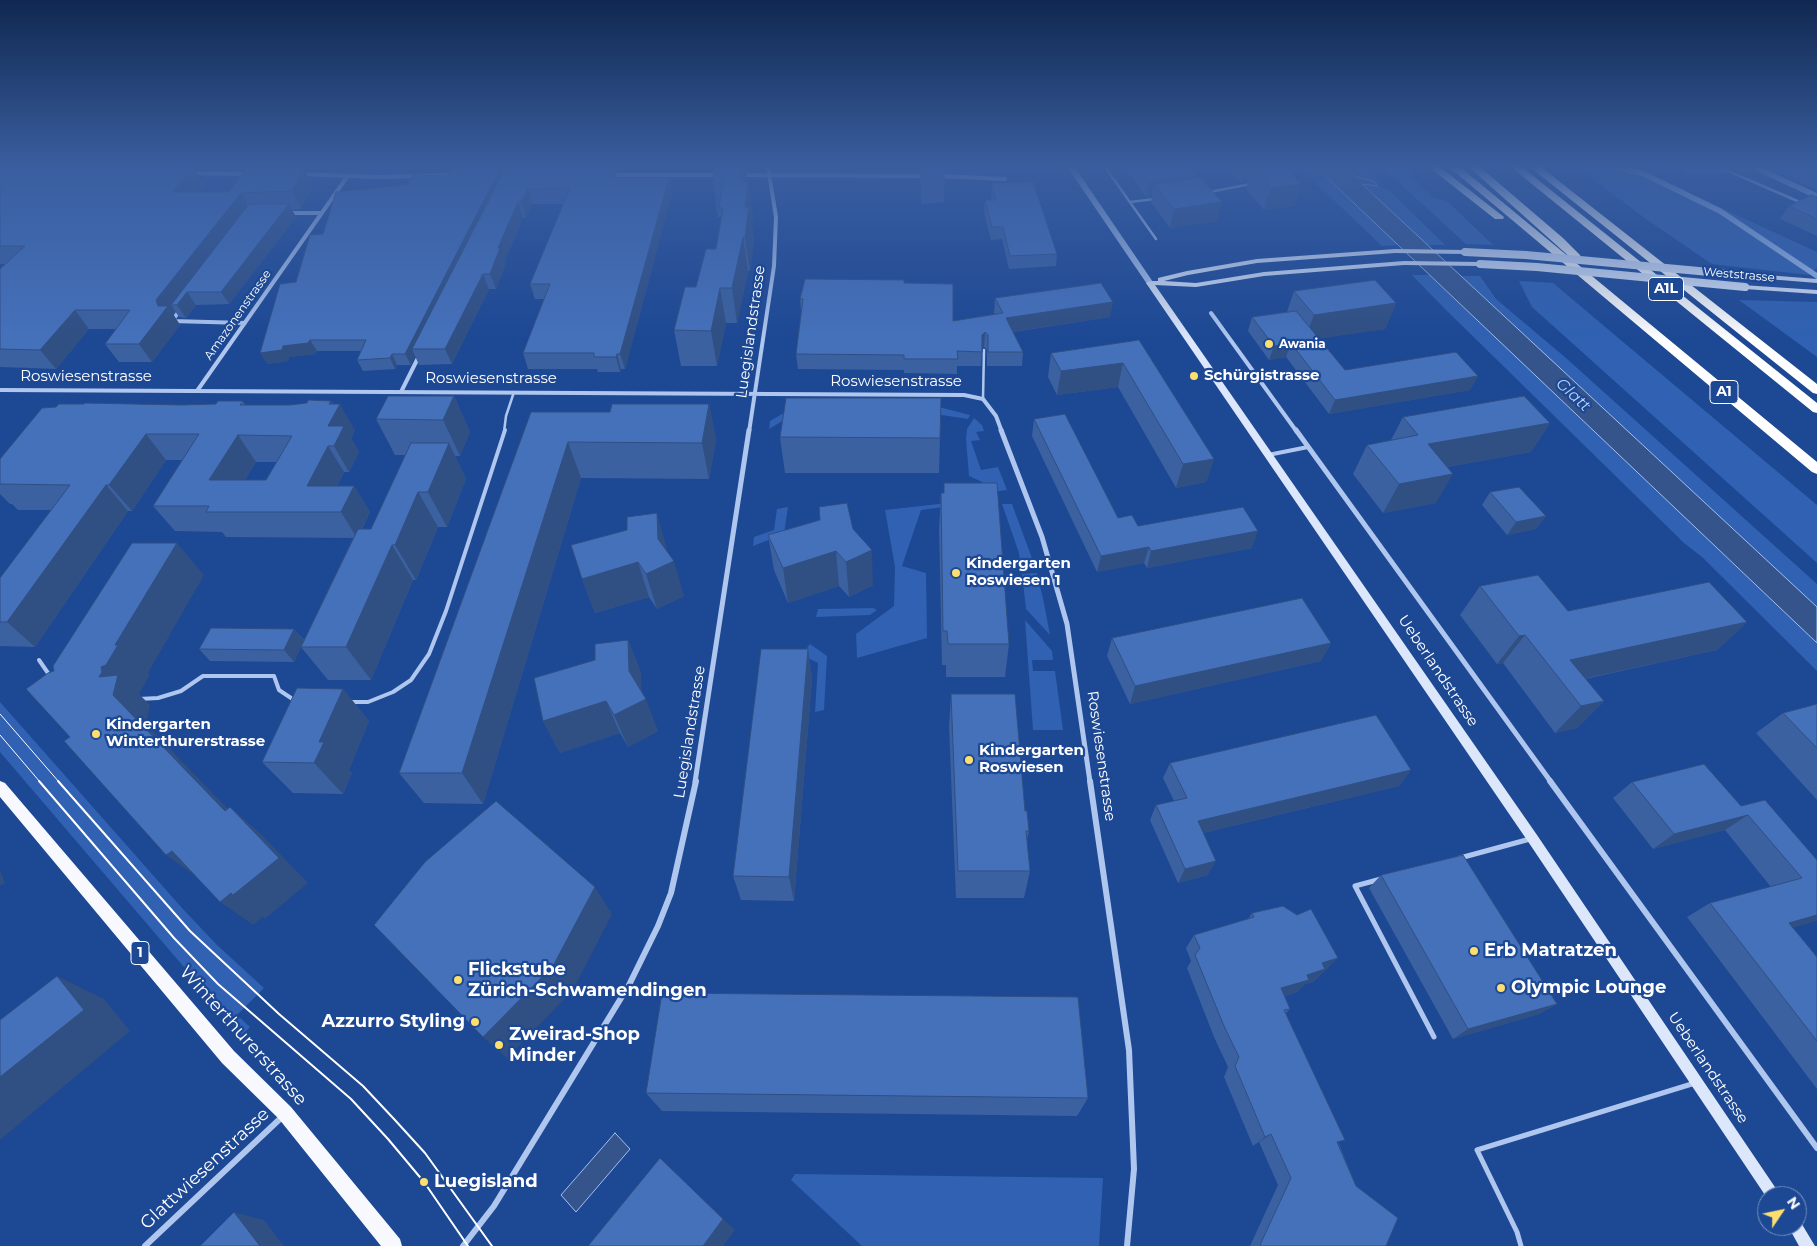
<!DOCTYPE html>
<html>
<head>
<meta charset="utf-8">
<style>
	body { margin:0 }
	#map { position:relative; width:1817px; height:1246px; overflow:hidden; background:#1d4894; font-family:Montserrat,sans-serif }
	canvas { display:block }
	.north { position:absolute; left:1757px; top:1186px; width:50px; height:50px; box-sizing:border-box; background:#1d4894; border:1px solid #7791bf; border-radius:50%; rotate:56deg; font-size:14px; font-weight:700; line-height:20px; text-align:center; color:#fff }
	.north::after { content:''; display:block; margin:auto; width:18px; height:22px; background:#fedf6e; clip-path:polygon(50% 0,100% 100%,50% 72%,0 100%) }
</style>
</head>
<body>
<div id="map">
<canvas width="1817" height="1246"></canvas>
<div class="north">N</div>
</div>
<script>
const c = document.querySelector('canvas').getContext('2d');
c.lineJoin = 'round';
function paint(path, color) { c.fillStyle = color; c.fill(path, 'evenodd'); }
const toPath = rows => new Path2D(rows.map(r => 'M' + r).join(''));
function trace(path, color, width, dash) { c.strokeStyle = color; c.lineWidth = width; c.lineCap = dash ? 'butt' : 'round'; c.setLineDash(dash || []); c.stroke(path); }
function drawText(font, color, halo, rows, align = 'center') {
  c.font = font + ' Montserrat,sans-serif'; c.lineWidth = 4.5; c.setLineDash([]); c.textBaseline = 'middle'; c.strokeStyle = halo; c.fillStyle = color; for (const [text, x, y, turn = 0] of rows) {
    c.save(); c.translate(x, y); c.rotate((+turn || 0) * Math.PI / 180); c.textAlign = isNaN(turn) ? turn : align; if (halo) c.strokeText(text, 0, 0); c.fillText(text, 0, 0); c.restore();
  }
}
const green = toPath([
	[1299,167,1316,167,1399,245,1382,246],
	[1343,167,1361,167,1385,186,1355,177],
	[1379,167,1409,167,1414,180,1434,198,1447,201,1493,245,1466,244,1395,179],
	[1577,167,1621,167,1645,173,1817,252,1817,268,1809,275,1712,264,1646,219],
	[1765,167,1817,167,1817,190],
	[1361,184,1387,188,1445,245,1426,245],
	[1412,275,1430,275,1817,643,1817,671,1702,557,1684,543,1446,310],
	[1460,276,1480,276,1496,299,1566,358,1817,584,1817,607],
	[1519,281,1553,283,1817,505,1817,563,1532,307],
	[1739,300,1817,302,1817,357],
	[794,407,939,407,970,415,968,419,935,414,796,413,769,429,770,421],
	[974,418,982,425,984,431,976,432,980,440,971,441,981,470,998,467,1007,490,991,492,982,482,969,476,966,439,967,429],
	[966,501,959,505,921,510,902,566,926,573,927,638,857,658,856,634,894,606,895,567,885,510],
	[1002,504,1012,504,1033,561,1020,562,1019,553],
	[788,507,784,534,753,546,754,537,774,530,777,509],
	[1037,573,1044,603,1050,635,1026,609,1022,574],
	[873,608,877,610,870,615,816,617,818,609],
	[1025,620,1052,651,1053,660,1032,660,1033,671,1055,671,1063,730,1033,730],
	[810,644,827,656,824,710,815,712,818,663,802,655],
	[0,702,182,908,217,945,264,988,237,1015,250,1027,242,1035,0,752],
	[795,1174,1103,1178,1099,1246,862,1246,791,1180]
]);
const water = toPath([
	[1316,167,1343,167,1355,177,1373,181,1378,186,1362,184,1817,607,1817,643,1316,167],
	[615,1133,630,1149,576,1212,561,1195,615,1133]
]);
const stream = toPath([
	[1616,167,1644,174,1720,211,1817,276],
	[1754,167,1817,196]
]);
const serviceFar2 = toPath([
	[1105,167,1156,239],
	[1719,167,1802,203],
	[1209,192,1251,184],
	[1130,202,1155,199],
	[983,399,984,350],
	[504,432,506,416,514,392]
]);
const serviceFar1 = toPath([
	[1268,455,1308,447],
	[39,660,50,676],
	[139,699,158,698,181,691,203,676,274,676,279,690,294,700],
	[351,702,368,702,393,692,411,680,429,654,446,611,505,430]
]);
const service = toPath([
	[1460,858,1530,839],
	[1381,879,1355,886,1434,1037],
	[1521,1246,1517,1232,1477,1150,1695,1083]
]);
const minorFar2 = toPath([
	[191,173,248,174],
	[301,174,376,177,455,175],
	[611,175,720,175],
	[741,175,925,176],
	[939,176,1005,179],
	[289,213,321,213],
	[180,310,172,321,245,323],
	[1211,313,1297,432],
	[0,390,964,395,983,399,996,416,1002,432],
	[197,391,347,177],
	[401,392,419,356],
	[749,432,774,266,776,217,768,167]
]);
const minorFar1 = toPath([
	[1001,430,1042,537,1067,624,1090,782],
	[1296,430,1551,782],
	[695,782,749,430]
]);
const minor = toPath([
	[1090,781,1129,1050,1134,1169,1127,1246],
	[1550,781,1817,1148],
	[145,1246,283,1116],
	[463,1246,494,1206,629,985,658,926,671,893,696,781]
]);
const tertiary = toPath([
	[1071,167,1150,283]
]);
const secondary = toPath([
	[1395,249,1465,250,1469,252,1465,254,1395,253,1257,263,1188,275,1164,281,1196,283,1264,272,1404,261,1480,262,1484,264,1480,266,1404,265,1264,276,1196,287,1155,285,1537,835,1781,1196,1767,1196,1767,1198,1529,843,1146,283,1150,281,1158,281,1158,278,1187,271,1257,259,1395,249],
	[1728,272,1817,279,1817,283,1731,276,1728,276,1728,272],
	[1742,285,1817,290,1817,294,1745,289,1741,287,1742,285],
	[1797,1219,1800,1221,1815,1246,1799,1246,1788,1226,1797,1226,1797,1219]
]);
const primary = toPath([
	[0,781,5,783,234,1051,291,1107,400,1239,402,1246,381,1246,279,1119,222,1063,0,797,0,781]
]);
const motorway = toPath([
	[1429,167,1440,167,1504,217,1503,219,1495,219,1429,167],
	[1449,167,1460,167,1817,462,1817,474,1812,472,1449,167],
	[1469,167,1480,167,1563,238,1580,255,1581,257,1580,259,1572,259,1469,167],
	[1511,167,1522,167,1817,403,1817,413,1813,412,1511,167],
	[1530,167,1541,167,1817,384,1817,394,1813,393,1530,167]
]);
const tramFar1 = toPath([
	[0,714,59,782],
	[0,735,40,782]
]);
const tram = toPath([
	[39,781,174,938,218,984,351,1099,388,1139,424,1182,468,1246],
	[58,781,190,931,279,1014,363,1086,394,1119,425,1153,492,1246]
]);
const secondaryBridge = toPath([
	[1465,252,1526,255,1731,274],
	[1480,264,1537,267,1745,287]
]);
const wall = toPath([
	[0,167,147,167,205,186,199,192,229,192,304,169,313,187,301,209,292,210,296,217,229,304,196,305,186,318,179,317,175,311,173,314,180,325,152,362,119,362,105,344,116,329,89,329,56,369,0,367,0,269,6,264,0,264],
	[210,167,230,167,227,170,211,170],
	[453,167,616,167,617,171,615,171,617,178,669,178,672,193,625,369,621,369,620,372,598,372,597,369,528,369,523,353,544,299,535,299,530,284,563,204,532,204,526,218,523,218,505,260,506,263,496,289,489,289,452,364,419,365,415,356,411,365,397,365,395,369,363,371,357,360,361,351,317,351,315,354,289,357,288,361,267,364,296,282,323,234,448,176],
	[920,167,945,167,944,202,921,204],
	[1124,167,1189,167,1195,175,1194,178,1217,221,1170,228,1151,202,1152,196,1146,197],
	[1227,167,1285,167,1301,184,1294,206,1264,210,1246,189,1248,182,1241,183],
	[1688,167,1758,167,1755,171,1738,172,1727,167,1724,173,1684,174],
	[1779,167,1804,167,1798,175],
	[713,182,747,182,753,216,752,225,754,241,750,271,748,271,737,323,726,323,717,366,681,366,674,330,716,249,721,219,721,217,718,217],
	[992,183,1057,254,1056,266,1009,269,1002,239,991,240,984,213,985,200,992,200,991,196],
	[1817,197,1817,236,1780,219,1789,206],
	[904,283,953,321,995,314,994,313,995,298,1110,317,1013,332,1023,352,1022,366,987,366,987,350,984,347,982,349,981,366,957,366,957,374,904,373,904,370,798,369,796,354,801,312,800,299],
	[1294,291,1396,303,1385,329,1319,338,1345,370,1478,376,1470,390,1329,414,1286,357,1269,360,1248,331,1252,317,1287,312],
	[1139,340,1214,459,1206,482,1176,488,1118,387,1057,395,1048,377,1051,353],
	[454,396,470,432,460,456,455,456,466,479,447,527,438,527,416,580,413,580,371,680,328,680,301,647,294,662,210,661,199,649,294,629,304,640,353,538,226,537,222,532,175,531,153,506,182,460,166,460,132,511,128,511,35,647,0,646,0,578,51,510,18,510,12,504,10,504,0,494,0,459,182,405,216,404,243,401,245,405,290,405,331,401,355,430,351,438,359,452,349,472,344,472,337,486,354,486,370,512,362,529,371,529,405,455,395,455,376,419],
	[256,462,277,462,266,480,245,480],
	[709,404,716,440,709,479,581,478,483,804,424,803,399,773,531,412,610,412],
	[1403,417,1550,423,1531,452,1447,467,1436,503,1383,513,1353,474,1367,445,1391,440],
	[1034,419,1118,518,1138,526,1252,548,1147,568,1144,563,1097,572,1032,436],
	[780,437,940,438,939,473,785,473],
	[944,483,1009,644,1005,677,946,677,946,665,942,665,939,529,941,493,944,493],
	[1490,492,1546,516,1536,529,1507,535,1482,505],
	[853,529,873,585,849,597,839,586,788,603,774,570,768,535],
	[667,549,667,552,684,596,657,609,649,597,595,613,582,579],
	[1480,586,1568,611,1747,622,1717,650,1585,679,1604,701,1577,728,1555,733,1503,663,1497,664,1460,615],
	[1112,638,1331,643,1321,661,1130,704,1107,656],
	[628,640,641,673,641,691,658,731,628,747,620,733,560,753,543,721,595,660],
	[808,649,812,679,794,901,741,900,733,876],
	[343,689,369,721,349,770,352,773,343,794,293,793,262,762],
	[951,694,1025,811,1029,831,1027,840,1030,871,1024,898,956,898,949,726],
	[1817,704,1817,800,1756,733,1783,713],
	[1170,763,1411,770,1399,786,1203,833,1208,875,1178,883,1150,820,1156,805,1174,801,1163,778],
	[1632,782,1741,806,1817,860,1793,928,1817,957,1817,1089,1687,917,1710,903,1771,887,1725,830,1653,849,1613,798],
	[1381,875,1557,1004,1539,1014,1453,1039,1369,888],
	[1252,913,1325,971,1323,972,1313,982,1305,984,1297,992,1285,996,1290,1009,1286,1013,1356,1186,1386,1246,1250,1246,1278,1185,1259,1142,1253,1146,1224,1077,1228,1067,1214,1037,1187,968,1191,961,1186,948,1194,935,1248,919],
	[646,1093,1088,1098,1077,1116,662,1111]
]);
const shadedWall = toPath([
	[225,167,230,167,227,170],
	[501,167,504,178,412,349,415,356,411,365,405,354],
	[614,167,617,178,615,178],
	[742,167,745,167,748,187,749,182,753,216,752,225,754,241,750,271,745,237,740,182],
	[1246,167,1260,167,1252,167,1248,182,1241,183],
	[194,168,205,186,183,210,172,192],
	[304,169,313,187,301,209,292,191],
	[1195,175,1192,190,1154,184,1152,196,1146,197,1149,181],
	[669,178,672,193,625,369,620,354],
	[1301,184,1294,206,1264,210,1271,188],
	[528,189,532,204,526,218,521,202],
	[241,193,251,211,187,292,196,305,186,318,177,305,171,305,175,311,173,314,180,325,152,362,139,344,158,306,156,300],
	[518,202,523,218,505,260,506,263,496,289,490,274,498,248],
	[1222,202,1217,221,1170,228,1174,209],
	[289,204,296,217,229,304,221,292],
	[743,237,748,271,737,323,732,288],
	[483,274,489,289,452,364,445,349],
	[720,288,726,323,717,366,711,331],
	[1113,302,1110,317,1004,333,1006,318],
	[1396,303,1385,329,1304,341,1314,315],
	[75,310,89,329,56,369,40,350],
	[985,332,984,347,981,349,982,335],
	[310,340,317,351,315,354,289,357,288,361,267,364,260,353,283,346],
	[1291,343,1286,357,1269,360,1274,346],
	[392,354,397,365,395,369,390,358],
	[617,354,621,369,620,372,616,357],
	[1123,363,1118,387,1057,395,1061,371],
	[1478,376,1470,390,1329,414,1335,400],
	[454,396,470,432,460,456,443,420],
	[331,401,336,410,340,404,355,430,351,438,359,452,349,472,334,446,328,426,329,404],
	[709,404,716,440,709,479,702,443],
	[1550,423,1531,452,1412,473,1428,444],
	[146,434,166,460,132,511,109,485],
	[238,435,256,462,229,506,209,480],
	[568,442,581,478,483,804,462,773],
	[449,443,466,479,447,527,428,492],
	[328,446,344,472,324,512,307,486],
	[1214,459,1206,482,1176,488,1183,464],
	[1453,474,1436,503,1383,513,1399,484],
	[106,485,128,511,35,647,7,622],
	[354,486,370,512,357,538,341,512],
	[418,492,438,527,416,580,395,545],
	[657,513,667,549,668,564,674,561,684,596,657,609,646,574,658,539],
	[1546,516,1536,529,1507,535,1516,522],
	[1258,531,1252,548,1147,568,1151,551],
	[177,543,204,575,148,673,150,675,139,694,150,705,146,724,256,838,225,811,113,695,99,677,101,667],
	[392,545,413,580,371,680,346,647],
	[1149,547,1144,563,1097,572,1101,556],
	[872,550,873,585,849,597,846,562],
	[836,551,839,586,788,603,783,568],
	[638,562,649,597,595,613,582,579],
	[1747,622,1717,650,1563,683,1570,660],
	[294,629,304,641,294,662,284,650],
	[1525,635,1503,663,1497,664,1519,636],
	[628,640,641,673,642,701,646,699,658,731,628,747,614,715,629,671],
	[1331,643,1321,661,1130,704,1135,686],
	[808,649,812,679,794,901,789,877],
	[343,689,369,721,349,770,352,773,343,794,314,763,319,742],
	[606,701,620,733,560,753,543,721],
	[1604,701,1577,728,1555,733,1581,706],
	[1411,770,1399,786,1190,836,1198,821],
	[230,807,261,834,308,883,265,919,263,917,253,925,220,902],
	[1748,815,1725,830,1653,849,1674,834],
	[172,851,201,880,166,855],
	[1216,861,1208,875,1178,883,1185,869],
	[0,870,5,883,0,886],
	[595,887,612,914,573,990,507,1058,483,1037],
	[1817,915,1817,921,1764,936,1789,923],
	[1338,958,1325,971,1323,972,1313,982,1305,984,1297,992,1270,1001,1281,988,1307,975,1322,963],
	[57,976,104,999,130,1031,0,1140,0,1077],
	[1557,1004,1539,1014,1453,1039,1468,1029],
	[1271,1134,1253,1146,1265,1137],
	[660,1158,735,1230,723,1246,703,1246],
	[234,1212,264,1220,284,1246,260,1246]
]);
const building = toPath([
	[0,167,194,168,172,192,229,192,246,168,304,169,292,191,241,193,156,300,158,306,168,306,139,344,105,344,130,310,75,310,40,350,0,349,0,269,25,246,0,246,0,167],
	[453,167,501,167,405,354,392,354,390,358,357,360,366,340,310,340,308,343,283,346,282,350,260,353,280,284,296,282,310,235,323,234,336,192,407,185,413,175,448,176,453,167],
	[506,167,614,167,615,178,669,178,620,354,617,354,616,357,594,357,594,353,523,353,550,284,530,284,570,188,528,189,521,202,518,202,498,248,500,248,490,274,483,274,445,349,412,349,506,167],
	[715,167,742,167,740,182,749,182,745,207,749,207,745,237,743,237,732,288,720,288,711,331,674,330,685,287,696,287,706,249,716,249,723,208,719,208,723,182,713,182,715,167],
	[921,167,945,167,945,168,922,169,921,167],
	[1139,167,1189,167,1195,175,1149,181,1139,167],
	[1252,167,1285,167,1301,184,1271,188,1252,167],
	[1201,178,1222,202,1174,209,1154,184,1201,178],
	[1033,182,1057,254,1010,256,1003,227,992,227,985,200,996,200,992,183,1033,182],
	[1811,195,1817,197,1817,219,1789,206,1811,195],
	[249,204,289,204,221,292,187,292,177,305,171,305,249,204],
	[805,279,904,280,904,283,953,284,953,321,1003,313,995,298,1101,283,1113,302,1006,318,1023,352,988,352,988,335,985,332,982,335,982,352,957,351,958,359,904,359,904,355,796,354,803,299,800,299,805,279],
	[1375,280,1396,303,1314,315,1294,291,1375,280],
	[1296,311,1345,370,1456,352,1478,376,1335,400,1291,343,1274,346,1252,317,1296,311],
	[1139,340,1214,459,1183,464,1123,363,1061,371,1051,353,1139,340],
	[388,396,454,396,443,420,376,419,388,396],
	[1524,396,1550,423,1428,444,1453,474,1399,484,1367,445,1418,435,1403,417,1524,396],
	[786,398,941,398,940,438,780,437,786,398],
	[308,400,331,401,329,404,340,404,328,426,344,426,334,446,328,446,307,486,354,486,341,512,206,512,209,506,153,506,199,434,146,434,109,485,106,485,7,622,0,622,0,578,70,485,0,484,0,459,42,408,56,407,59,404,84,404,85,403,182,405,216,404,218,401,243,401,240,405,290,405,307,403,308,400],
	[238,435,292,436,266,480,209,480,238,435],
	[612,404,709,404,702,443,568,442,462,773,399,773,531,412,610,412,612,404],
	[1065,414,1118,518,1132,515,1138,526,1243,507,1258,531,1151,551,1149,547,1101,556,1034,419,1065,414],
	[411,443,449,443,428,492,418,492,395,545,392,545,346,647,301,647,358,529,371,529,411,443],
	[944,483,997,483,1009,644,948,644,947,631,943,631,941,493,944,493,944,483],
	[1519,487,1546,516,1516,522,1490,492,1519,487],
	[847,503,853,529,872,550,846,562,836,551,783,568,768,535,820,520,819,507,847,503],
	[657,513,658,539,674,561,646,574,638,562,582,579,571,545,627,530,627,517,657,513],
	[132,543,177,543,115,645,118,645,106,665,101,667,102,672,99,677,118,675,113,695,225,811,230,807,279,858,233,895,231,893,220,902,172,851,166,855,64,741,70,737,26,689,48,673,54,671,53,666,132,543],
	[1538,575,1568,611,1709,582,1747,622,1570,660,1604,701,1581,706,1525,635,1519,636,1480,586,1538,575],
	[1302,598,1331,643,1135,686,1112,638,1302,598],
	[211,628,294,629,284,650,199,649,211,628],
	[628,640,629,671,646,699,614,715,606,701,543,721,534,678,595,660,595,644,628,640],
	[761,649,808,649,789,877,733,876,761,649],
	[297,688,343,689,319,742,324,742,314,763,262,762,297,688],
	[951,694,1015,694,1025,811,1027,811,1029,831,1026,831,1030,871,958,871,951,694],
	[1817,704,1817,748,1783,713,1817,704],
	[1376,715,1411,770,1198,821,1216,861,1185,869,1156,805,1187,798,1170,763,1376,715],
	[1704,764,1741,806,1765,800,1817,860,1817,915,1789,923,1817,957,1817,1041,1710,903,1802,878,1748,815,1674,834,1632,782,1704,764],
	[496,801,595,887,553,966,483,1037,374,925,425,862,496,801],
	[1463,855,1557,1004,1468,1029,1381,875,1463,855],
	[1283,906,1297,915,1311,909,1338,958,1322,963,1325,969,1307,975,1309,980,1281,988,1290,1009,1284,1010,1345,1140,1337,1142,1356,1186,1398,1218,1386,1246,1261,1246,1260,1245,1291,1178,1271,1134,1265,1137,1235,1066,1239,1057,1224,1026,1195,955,1200,948,1194,935,1254,917,1252,913,1283,906],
	[57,976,84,1010,0,1077,0,1020,57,976],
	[662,993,1078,997,1088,1098,646,1093,662,993],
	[660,1158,723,1219,703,1246,588,1246,660,1158],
	[234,1212,260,1246,200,1246,234,1212]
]);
const markers = [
	[1269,344,5,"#fedf6e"],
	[1194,376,5,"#fedf6e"],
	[956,573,5,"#fedf6e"],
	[96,734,5,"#fedf6e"],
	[969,760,5,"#fedf6e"],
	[1474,951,5,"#fedf6e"],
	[458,980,5,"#fedf6e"],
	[1501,988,5,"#fedf6e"],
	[475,1022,5,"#fedf6e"],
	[499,1045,5,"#fedf6e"],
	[424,1182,5,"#fedf6e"]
];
const farStreetnames = [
	["Weststrasse",1739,275,5],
	["Amazonenstrasse",238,315,-55]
];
const farPoinames = [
	["Awania",1279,344]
];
const shields = [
	[1666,289,35],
	[1724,392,28],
	[140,953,18]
];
const shieldNames = [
	["A1L",1666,289],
	["A1",1724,392],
	["1",140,953]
];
const streetNames = [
	["Luegislandstrasse",751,332,-82],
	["Roswiesenstrasse",86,377],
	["Roswiesenstrasse",491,379],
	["Roswiesenstrasse",896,382],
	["Ueberlandstrasse",1438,671,56],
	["Luegislandstrasse",690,732,-81],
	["Roswiesenstrasse",1101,756,82],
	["Ueberlandstrasse",1708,1068,56]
];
const poiNames = [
	["Schürgistrasse",1204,376],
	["Kindergarten",966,564],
	["Roswiesen 1",966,581],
	["Kindergarten",106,725],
	["Winterthurerstrasse",106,742],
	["Kindergarten",979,751],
	["Roswiesen",979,768]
];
const waterNames = [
	["Glatt",1573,395,43]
];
const nearPoinames = [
	["Erb Matratzen",1484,951],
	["Flickstube",468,970],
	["Zürich-Schwamendingen",468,991],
	["Olympic Lounge",1511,988],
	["Azzurro Styling",465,1022,"right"],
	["Zweirad-Shop",509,1035],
	["Minder",509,1056],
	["Luegisland",434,1182]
];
const nearStreetnames = [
	["Winterthurerstrasse",243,1036,48],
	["Glattwiesenstrasse",205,1169,-43]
];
paint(green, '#3061b2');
paint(water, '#35548c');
trace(water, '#a2c1f0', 1);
trace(stream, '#a2c1f0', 5.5);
trace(serviceFar2, '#afc7ef', 2.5);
trace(serviceFar1, '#afc7ef', 4);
trace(service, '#afc7ef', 5);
trace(minorFar2, '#afc7ef', 4);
trace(minorFar1, '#afc7ef', 5);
trace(minor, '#afc7ef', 6);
trace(tertiary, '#afc7ef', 6);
paint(secondary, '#dce7fb');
paint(primary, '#f7f9ff');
paint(motorway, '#fff');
trace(tramFar1, '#fff', 1);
trace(tram, '#fff', 2);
trace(secondaryBridge, '#dce7fb', 8);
paint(wall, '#3b61a1');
paint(shadedWall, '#304f83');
paint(building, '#4571bb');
trace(building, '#304f83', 1);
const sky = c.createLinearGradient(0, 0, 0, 341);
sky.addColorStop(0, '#102851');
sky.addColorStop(0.49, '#3a5e9f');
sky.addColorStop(1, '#3a5e9f00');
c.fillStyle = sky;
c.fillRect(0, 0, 1817, 341);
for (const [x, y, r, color] of markers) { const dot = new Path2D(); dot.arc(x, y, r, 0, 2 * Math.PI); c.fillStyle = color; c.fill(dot); trace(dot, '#1d4894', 2); }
drawText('12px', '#fff', '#1d4894', farStreetnames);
drawText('bold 12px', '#fff', '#1d4894', farPoinames, 'left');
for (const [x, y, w] of shields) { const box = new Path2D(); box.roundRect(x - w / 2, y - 11.5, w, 23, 4); c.fillStyle = '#1d4894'; c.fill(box); trace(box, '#fff', 1); }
drawText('bold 14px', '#fff', null, shieldNames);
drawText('15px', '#fff', '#1d4894', streetNames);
drawText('bold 15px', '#fff', '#1d4894', poiNames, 'left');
drawText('italic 16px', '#bbd2f5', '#1d4894', waterNames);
drawText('bold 18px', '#fff', '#1d4894', nearPoinames, 'left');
drawText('18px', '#fff', '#1d4894', nearStreetnames);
</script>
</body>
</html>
